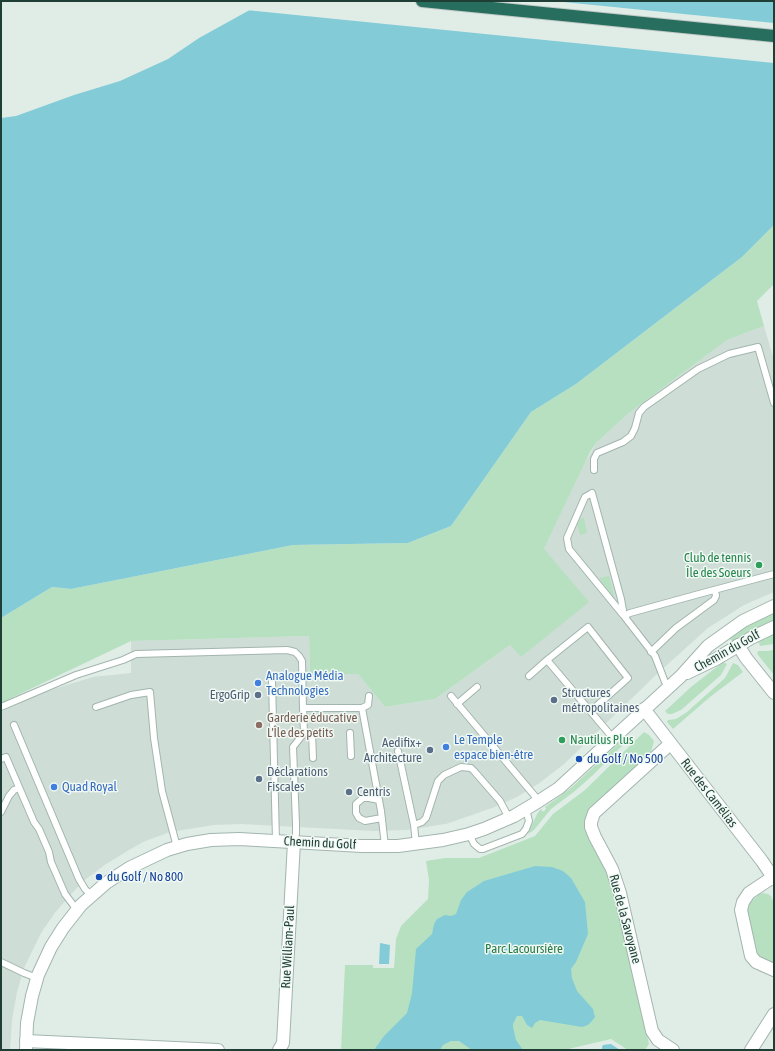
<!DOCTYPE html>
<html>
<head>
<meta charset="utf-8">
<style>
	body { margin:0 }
	#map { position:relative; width:775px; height:1051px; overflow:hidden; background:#e0ede7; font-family:"Asap Condensed",sans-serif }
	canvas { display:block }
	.frame { position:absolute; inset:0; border:2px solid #1f3f36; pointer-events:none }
</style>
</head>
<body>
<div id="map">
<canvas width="775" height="1051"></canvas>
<div class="frame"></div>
</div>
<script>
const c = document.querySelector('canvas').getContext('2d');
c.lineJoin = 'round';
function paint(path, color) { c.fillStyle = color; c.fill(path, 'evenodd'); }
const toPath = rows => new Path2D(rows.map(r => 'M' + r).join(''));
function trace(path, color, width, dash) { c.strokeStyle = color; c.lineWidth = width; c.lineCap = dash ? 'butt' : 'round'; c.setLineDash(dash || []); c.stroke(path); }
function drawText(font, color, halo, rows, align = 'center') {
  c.font = font + ' "Asap Condensed",sans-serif'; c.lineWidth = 3; c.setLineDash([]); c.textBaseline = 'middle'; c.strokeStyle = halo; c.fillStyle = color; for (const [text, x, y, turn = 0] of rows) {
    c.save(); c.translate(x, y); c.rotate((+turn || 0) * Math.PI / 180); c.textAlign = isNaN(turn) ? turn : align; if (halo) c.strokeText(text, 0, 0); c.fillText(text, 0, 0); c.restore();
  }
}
const built = toPath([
	[764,326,774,360,774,592,744,605,708,628,657,674,563,765,538,784,517,797,492,808,446,824,406,830,373,831,241,824,214,825,170,832,143,842,129,850,106,864,86,879,72,893,54,914,41,933,24,968,17,992,12,1020,10,1050,1,1050,1,712,44,692,93,677,131,673,131,641,309,636,310,674,358,674,385,707,435,699,510,645,522,657,544,549,584,464,597,442,629,413,727,340]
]);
const green = toPath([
	[774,225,774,284,757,301,764,326,727,340,629,413,597,442,590,452,544,549,589,602,521,657,510,645,435,699,385,707,358,674,310,674,309,636,131,641,1,703,1,618,52,587,71,589,293,545,408,543,451,526,531,412,576,384,742,257],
	[581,518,584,518,587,533,580,535,577,524],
	[609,576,615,599,601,581,600,578],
	[774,613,774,620,732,641,729,638,754,622],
	[774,634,774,644,760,646,759,643,757,643],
	[774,650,774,675,758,655,757,652,759,651,767,651],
	[723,662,727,664,721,675,681,710,672,714,668,714,665,711,691,687],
	[733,663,738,665,743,672,710,697,673,729,667,722,668,720,676,719,687,712,725,678],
	[644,732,649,735,654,741,651,752,602,800,586,828,587,834,596,849,609,876,616,898,649,1044,645,1050,628,1050,611,1039,564,1050,341,1050,345,965,373,965,373,968,394,968,396,939,401,926,428,899,429,880,426,861,445,858,479,858,535,836,553,814,585,790],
	[620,742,623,745,593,775,575,791,551,809,534,830,528,834,537,814,541,809,543,812,546,809,545,807,571,788],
	[763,893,768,894,771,896,774,903,774,962,773,963,761,959,758,955,747,910,748,905,759,894]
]);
const water = toPath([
	[266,1,774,1,774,225,742,257,576,384,531,412,451,526,408,543,293,545,71,589,52,587,1,618,1,118,16,116,74,95,120,81,168,59,199,38],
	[535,866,552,867,563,871,571,878,585,902,588,934,576,962,571,969,572,978,577,991,593,1009,595,1017,592,1021,588,1025,582,1027,540,1020,535,1023,532,1028,527,1025,522,1016,517,1016,513,1024,513,1027,516,1040,523,1050,472,1050,459,1041,451,1041,443,1045,440,1050,374,1050,384,1036,407,1013,412,993,416,949,432,934,434,924,437,919,445,915,451,916,456,914,461,900,467,892,484,881],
	[380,943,390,945,389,964,379,964],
	[611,1044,620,1050,602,1050,602,1047,603,1045]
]);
const pier = toPath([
	[262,1,553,1,774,23,774,63,246,10]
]);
const service = toPath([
	[594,470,594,459,597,453,623,442,631,436,635,428,639,413,644,407,698,369,729,354,758,347,774,403],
	[592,493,621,599,624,616,569,549,567,538,585,497,592,493],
	[651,652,676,628,714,600,716,596,715,590],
	[529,676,547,660],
	[272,680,276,841],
	[669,687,665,682,655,656,624,616,630,613,699,594,774,574],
	[451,696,539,801],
	[457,704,477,687],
	[1,707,76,675,123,660,136,654,287,650,295,652,299,656,302,661,303,708],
	[96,707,131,695,150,692,154,738,162,791,177,847],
	[362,708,368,705,369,696],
	[591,711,628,678,588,627,547,660,613,738],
	[14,725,79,879,85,889,91,895],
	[312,733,313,758],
	[350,733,351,756],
	[398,751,414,825],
	[1,759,6,757,34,822,39,829,49,852,51,862,65,894,77,910],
	[379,800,369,798,363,798,356,804,356,813,359,818,365,821,382,818],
	[1,812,9,796,14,790,19,788],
	[469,834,474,844,480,849,483,849,522,834,526,829,529,821,526,809],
	[294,842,296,834,296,824,293,747,304,733,303,708,362,708,381,811,385,846],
	[416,844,414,825,422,822,426,818,438,781,444,775,461,767,471,768,474,771,500,801,509,818],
	[1,962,24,973,37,978]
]);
const minor = toPath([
	[738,645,746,658,774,693],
	[644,709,762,861,774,879],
	[670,744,594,813,591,822,591,827,595,837,612,869,620,893,652,1031,658,1040,673,1050],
	[773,877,749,893,743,902,741,910,751,956,756,962,774,970],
	[26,1041,218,1050],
	[279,1050,283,1043,294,842],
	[751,1050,774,1014]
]);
const tertiary = toPath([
	[687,673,716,659,751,638,774,627],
	[26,1050,27,1023,32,996,38,975,51,947,63,928,81,905,106,883,129,868,167,850,187,844,211,840,239,839,362,846,398,846,443,840,469,834,484,829,514,816,539,801,559,788,681,676,708,646,743,621,774,606]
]);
const motorway = toPath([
	[422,1,774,36]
]);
const markers = [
	[759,565,4,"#2e9e5b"],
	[258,683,4,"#3f7fe0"],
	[258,695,4,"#5c6f8a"],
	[554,700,4,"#5c6f8a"],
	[259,725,4,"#8d6e63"],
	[562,740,4,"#2e9e5b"],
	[446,747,4,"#3f7fe0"],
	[430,750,4,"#5c6f8a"],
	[579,759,4,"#1a4fb4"],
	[259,779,4,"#5c6f8a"],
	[54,787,4,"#3f7fe0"],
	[349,792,4,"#5c6f8a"],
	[99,877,4,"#1a4fb4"]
];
const leisureNames = [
	["Club de tennis",751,558],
	["Île des Soeurs",751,573],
	["Nautilus Plus",570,740,"left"]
];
const streetNames = [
	["Chemin du Golf",727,651,-29],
	["Rue des Camélias",709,793,52],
	["Chemin du Golf",320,843,3],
	["Rue de la Savoyane",625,919,75],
	["Rue William-Paul",288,947,-87]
];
const shopNames = [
	["Analogue Média",266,676],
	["Technologies",266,691],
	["Le Temple",454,740],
	["espace bien-être",454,755],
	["Quad Royal",62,787]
];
const serviceNames = [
	["Structures",562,693],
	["métropolitaines",562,708],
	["ErgoGrip",250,695,"right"],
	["Aedifix+",422,743,"right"],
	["Architecture",422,758,"right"],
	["Déclarations",267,772],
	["Fiscales",267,787],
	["Centris",357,792]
];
const educationNames = [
	["Garderie éducative",267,718],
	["L'Île des petits",267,733]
];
const transitNames = [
	["du Golf / No 500",587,759],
	["du Golf / No 800",107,877]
];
const parkNames = [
	["Parc Lacoursière",524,949]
];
paint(built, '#ceddd6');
paint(green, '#b7e0c1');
paint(water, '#83ccd7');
paint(pier, '#e0ede7');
trace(service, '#a2b5ae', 8);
trace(minor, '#a2b5ae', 14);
trace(tertiary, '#a2b5ae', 14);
trace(motorway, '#c0c9c7', 14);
trace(service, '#fff', 6);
trace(minor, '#fff', 12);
trace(tertiary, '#fff', 12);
trace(motorway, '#286e5e', 12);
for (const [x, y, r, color] of markers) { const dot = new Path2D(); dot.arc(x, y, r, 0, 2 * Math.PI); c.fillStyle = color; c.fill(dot); trace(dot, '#f1f9f5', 1.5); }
drawText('13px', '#27864d', '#f1f9f5', leisureNames, 'right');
drawText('13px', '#1f3f36', '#f1f9f5', streetNames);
drawText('13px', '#366cbe', '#f1f9f5', shopNames, 'left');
drawText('13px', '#4e5e75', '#f1f9f5', serviceNames, 'left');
drawText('13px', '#785e54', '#f1f9f5', educationNames, 'left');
drawText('13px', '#164399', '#f1f9f5', transitNames, 'left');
drawText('13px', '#267a45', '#f1f9f5', parkNames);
</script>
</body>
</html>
